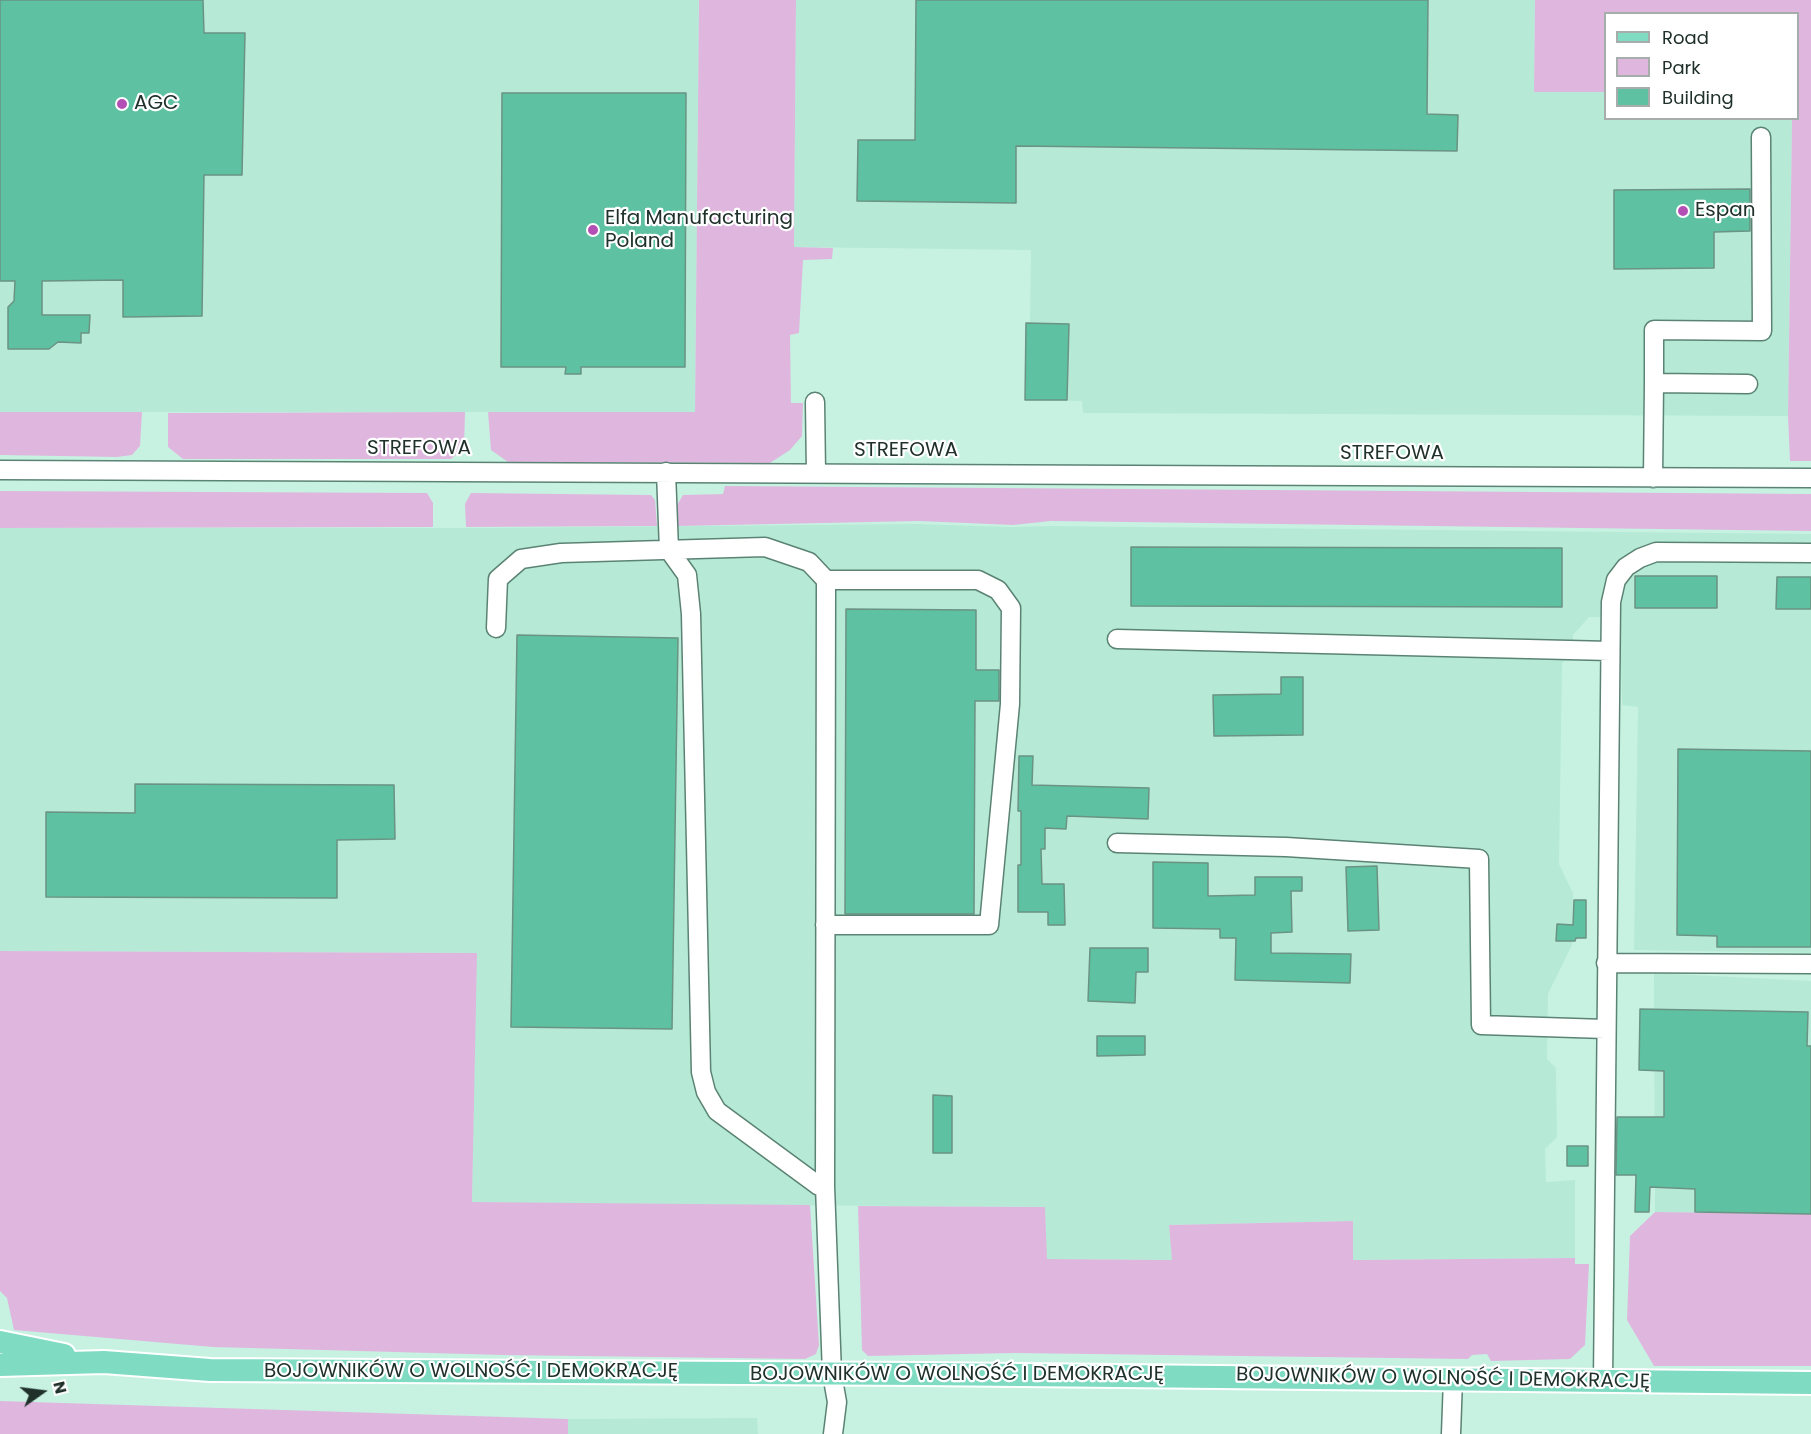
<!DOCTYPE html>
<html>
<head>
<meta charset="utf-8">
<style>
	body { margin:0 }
	#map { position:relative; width:1811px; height:1434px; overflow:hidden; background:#c7f2e2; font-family:Poppins,sans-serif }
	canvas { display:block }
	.legend { position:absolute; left:1604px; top:12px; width:195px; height:108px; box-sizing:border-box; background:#fff; border:2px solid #a6adaa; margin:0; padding:8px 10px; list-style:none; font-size:18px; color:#20312b }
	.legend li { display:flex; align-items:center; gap:12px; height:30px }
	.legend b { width:30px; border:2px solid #a6adaa }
	.north { position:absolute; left:12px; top:1362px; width:60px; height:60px; -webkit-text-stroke:4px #fff; paint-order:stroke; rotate:76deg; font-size:16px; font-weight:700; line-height:24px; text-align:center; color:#20312b }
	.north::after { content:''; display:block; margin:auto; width:21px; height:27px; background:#20312b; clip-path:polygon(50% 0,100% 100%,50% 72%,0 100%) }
</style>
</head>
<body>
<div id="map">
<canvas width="1811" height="1434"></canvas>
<ul class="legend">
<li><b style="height:8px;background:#80dbc3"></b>Road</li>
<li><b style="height:16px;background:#dfb7de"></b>Park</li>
<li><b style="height:16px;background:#5ec1a1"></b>Building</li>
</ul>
<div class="north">N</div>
</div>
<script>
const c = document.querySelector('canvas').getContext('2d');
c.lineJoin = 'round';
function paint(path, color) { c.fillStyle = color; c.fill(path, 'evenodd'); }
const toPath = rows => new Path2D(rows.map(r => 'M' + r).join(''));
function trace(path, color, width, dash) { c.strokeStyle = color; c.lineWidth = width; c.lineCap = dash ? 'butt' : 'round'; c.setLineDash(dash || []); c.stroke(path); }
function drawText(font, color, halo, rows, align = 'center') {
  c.font = font + ' Poppins,sans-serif'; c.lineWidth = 4.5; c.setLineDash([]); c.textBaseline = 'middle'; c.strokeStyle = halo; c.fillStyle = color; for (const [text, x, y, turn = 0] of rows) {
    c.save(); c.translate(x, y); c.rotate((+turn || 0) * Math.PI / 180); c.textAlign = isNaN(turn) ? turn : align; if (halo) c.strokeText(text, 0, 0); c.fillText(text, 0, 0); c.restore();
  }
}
const built = toPath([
	[0,0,699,0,695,412,0,412],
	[796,0,1535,0,1534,92,1605,92,1606,118,1792,119,1788,416,1083,413,1082,401,1029,400,1031,250,794,247],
	[917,524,1012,527,1051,526,1811,534,1811,953,1634,950,1638,707,1622,705,1620,617,1589,617,1573,635,1573,652,1562,663,1559,864,1573,893,1572,945,1548,994,1547,1059,1556,1068,1557,1137,1545,1149,1546,1182,1575,1180,1575,1258,1353,1260,1352,1221,1170,1225,1173,1260,1046,1259,1045,1207,472,1203,476,953,0,951,0,528,481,528],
	[1654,973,1811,981,1811,1214,1655,1212],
	[757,1418,758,1434,568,1434,568,1419]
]);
const green = toPath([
	[699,0,796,0,794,247,833,248,832,259,803,260,799,333,790,335,791,403,803,403,802,436,790,450,770,463,508,462,491,450,488,412,695,412],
	[1535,0,1811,0,1811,461,1790,461,1788,416,1792,119,1798,118,1798,14,1606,14,1605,92,1534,92],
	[0,412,142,412,140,446,132,455,117,457,0,455],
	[465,412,464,448,451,459,183,459,168,447,168,413],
	[725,486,1811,494,1811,531,1051,521,1013,525,919,521,678,526,677,505,683,495,723,494],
	[0,491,427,493,433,503,433,527,0,528],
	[471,493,651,495,655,500,657,526,466,527,465,504],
	[0,951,477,953,472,1202,810,1205,819,1345,816,1354,805,1359,503,1355,213,1347,14,1330,7,1298,0,1291],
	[858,1206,1045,1207,1047,1259,1172,1260,1169,1225,1353,1221,1353,1260,1575,1258,1575,1264,1589,1264,1585,1345,1570,1359,1491,1361,1487,1354,1472,1355,1468,1359,1015,1353,868,1356,862,1350],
	[1655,1212,1811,1214,1811,1366,1654,1366,1627,1320,1630,1236],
	[0,1401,568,1419,568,1434,0,1434]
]);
const building = toPath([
	[0,0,203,0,204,33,245,33,242,175,204,175,202,316,123,317,123,280,42,281,42,315,90,315,89,333,81,333,81,343,58,342,49,349,8,349,8,307,14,301,15,281,0,281,0,0],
	[916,0,1428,0,1427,114,1458,115,1457,151,1016,146,1016,203,857,201,858,140,915,140,916,0],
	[502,93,686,93,685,367,581,367,581,374,565,374,566,367,501,367,502,93],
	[1750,189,1750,231,1714,232,1714,268,1614,269,1614,190,1750,189],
	[1026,323,1069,324,1067,400,1025,400,1026,323],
	[1131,547,1562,548,1562,607,1131,606,1131,547],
	[1635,576,1717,576,1717,608,1635,608,1635,576],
	[1777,577,1811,577,1811,609,1776,609,1777,577],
	[846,609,976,610,976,670,999,670,999,701,975,701,974,914,845,914,846,609],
	[517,635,678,638,672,1029,511,1027,517,635],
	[1281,677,1303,677,1303,735,1214,736,1213,695,1281,694,1281,677],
	[1678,749,1811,751,1811,947,1717,947,1717,936,1677,935,1678,749],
	[1019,756,1033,756,1032,785,1149,788,1148,819,1067,816,1066,829,1045,828,1045,849,1041,849,1042,884,1064,884,1065,925,1048,925,1048,912,1018,912,1018,865,1021,865,1021,811,1018,811,1019,756],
	[135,784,394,785,395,839,337,840,337,898,46,897,46,812,135,813,135,784],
	[1153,862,1208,863,1208,896,1255,895,1255,877,1302,877,1302,891,1291,891,1292,932,1271,933,1271,953,1351,954,1350,983,1235,980,1236,938,1220,938,1220,929,1153,928,1153,862],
	[1377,866,1379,930,1348,931,1346,867,1377,866],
	[1574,900,1586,900,1586,938,1576,938,1575,941,1556,941,1557,924,1573,925,1574,900],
	[1090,948,1148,948,1148,972,1136,972,1135,1003,1088,1001,1090,948],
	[1640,1009,1808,1012,1807,1046,1811,1046,1811,1214,1695,1212,1695,1189,1650,1187,1649,1212,1635,1212,1636,1175,1616,1175,1617,1117,1664,1117,1664,1071,1639,1070,1640,1009],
	[1097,1036,1145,1036,1145,1055,1097,1056,1097,1036],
	[933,1095,952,1096,952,1153,933,1153,933,1095],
	[1567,1146,1588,1146,1588,1166,1567,1166,1567,1146]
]);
const minor = toPath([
	[1654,383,1654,330,1762,331,1761,137],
	[815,402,816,473],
	[0,470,1811,478],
	[666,472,669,550,687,575,691,614,701,1072,706,1092,717,1111,819,1186,825,1186,826,580],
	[1653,478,1654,383,1748,384],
	[496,628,498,579,521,559,561,553,765,547,809,562,826,580,978,580,998,590,1011,608,1010,704,989,925,825,925],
	[1117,639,1610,651],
	[1117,843,1286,847,1479,859,1481,1025,1605,1029],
	[1606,963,1811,964],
	[825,1186,832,1374,837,1402,833,1434],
	[1603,1380,1611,602,1616,580,1626,567,1640,558,1656,552,1811,553],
	[1451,1434,1453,1379]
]);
const major = toPath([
	[0,1342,64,1355],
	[0,1365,104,1362,210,1370,921,1374,1811,1383]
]);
const markers = [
	[122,104,6,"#b44fb5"],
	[1683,211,6,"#b44fb5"],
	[593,230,6,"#b44fb5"]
];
const poiNames = [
	["AGC",134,104],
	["Espan",1695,211],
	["Elfa Manufacturing",605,219],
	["Poland",605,242]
];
const streetNames = [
	["STREFOWA",419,449],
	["STREFOWA",906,451],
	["STREFOWA",1392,454],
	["BOJOWNIKÓW O WOLNOŚĆ I DEMOKRACJĘ",471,1372],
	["BOJOWNIKÓW O WOLNOŚĆ I DEMOKRACJĘ",957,1375],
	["BOJOWNIKÓW O WOLNOŚĆ I DEMOKRACJĘ",1443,1379,1]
];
paint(built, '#b6ead6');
paint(green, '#dfb7de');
paint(building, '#5ec1a1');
trace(building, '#6b9384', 1.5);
trace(minor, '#5b8374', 21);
trace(major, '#fff', 26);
trace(minor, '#fff', 18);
trace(major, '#80dbc3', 22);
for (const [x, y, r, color] of markers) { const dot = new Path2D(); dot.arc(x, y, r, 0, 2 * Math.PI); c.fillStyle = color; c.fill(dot); trace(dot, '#fff', 2); }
drawText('20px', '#20312b', '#fff', poiNames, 'left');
drawText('20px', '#20312b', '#fff', streetNames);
</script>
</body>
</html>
